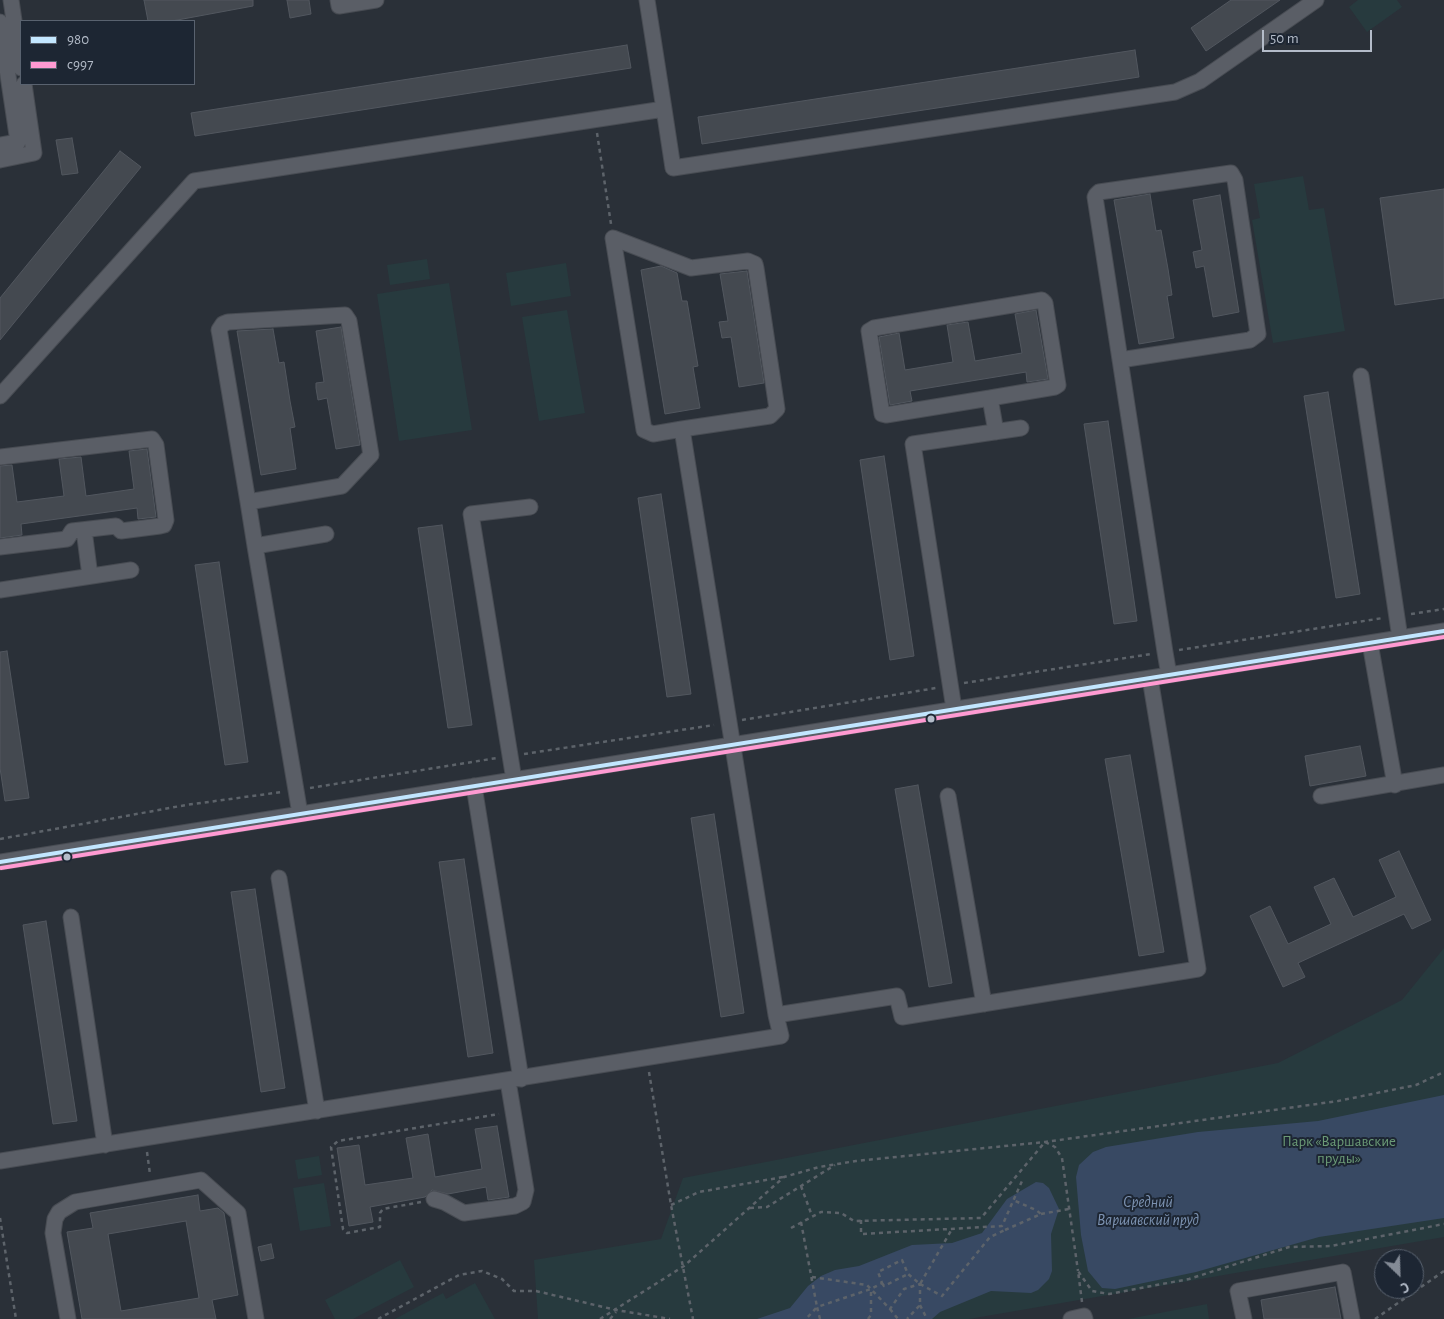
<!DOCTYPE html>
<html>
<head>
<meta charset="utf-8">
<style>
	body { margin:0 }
	#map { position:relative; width:1444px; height:1319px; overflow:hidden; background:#2a3038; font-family:"Alegreya Sans",sans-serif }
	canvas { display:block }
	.legend { position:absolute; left:20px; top:20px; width:175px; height:65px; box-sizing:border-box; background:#1d2633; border:1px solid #59626f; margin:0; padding:6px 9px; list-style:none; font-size:15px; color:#b4bcc9 }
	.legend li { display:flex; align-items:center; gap:10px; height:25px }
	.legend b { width:25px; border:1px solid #59626f }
	.north { position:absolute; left:1374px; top:1249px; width:50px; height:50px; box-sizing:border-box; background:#1d2633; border:1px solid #59626f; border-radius:50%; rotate:156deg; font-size:14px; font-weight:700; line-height:20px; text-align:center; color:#b4bcc9 }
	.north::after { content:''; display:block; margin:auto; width:18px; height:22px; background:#848b96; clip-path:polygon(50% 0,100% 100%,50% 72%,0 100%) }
	.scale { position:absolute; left:1262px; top:30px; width:110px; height:22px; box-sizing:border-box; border:2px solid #b4bcc9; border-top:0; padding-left:6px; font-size:15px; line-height:18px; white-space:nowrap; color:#b4bcc9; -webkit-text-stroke:4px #1d2633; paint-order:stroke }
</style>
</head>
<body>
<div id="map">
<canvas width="1444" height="1319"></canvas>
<ul class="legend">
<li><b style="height:6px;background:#c2e6ff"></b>980</li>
<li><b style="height:6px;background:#ff9ad2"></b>с997</li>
</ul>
<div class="north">С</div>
<div class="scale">50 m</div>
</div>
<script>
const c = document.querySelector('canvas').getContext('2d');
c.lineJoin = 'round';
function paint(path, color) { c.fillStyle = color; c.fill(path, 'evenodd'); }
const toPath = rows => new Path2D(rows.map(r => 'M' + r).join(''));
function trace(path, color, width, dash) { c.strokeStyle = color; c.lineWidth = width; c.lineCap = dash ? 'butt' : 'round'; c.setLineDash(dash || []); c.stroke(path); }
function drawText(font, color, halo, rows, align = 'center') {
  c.font = font + ' "Alegreya Sans",sans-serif'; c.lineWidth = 4; c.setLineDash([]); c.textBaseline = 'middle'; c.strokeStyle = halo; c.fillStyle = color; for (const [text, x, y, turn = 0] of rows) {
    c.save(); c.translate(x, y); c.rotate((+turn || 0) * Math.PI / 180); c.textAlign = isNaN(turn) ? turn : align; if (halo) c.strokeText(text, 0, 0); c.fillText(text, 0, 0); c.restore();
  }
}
const green = toPath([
	[1358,0,1397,0,1402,7,1367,32,1349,7],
	[1303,176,1309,210,1324,208,1345,331,1273,343,1252,220,1260,218,1254,184],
	[427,259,430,279,390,285,387,265],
	[566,263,571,296,511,306,506,273],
	[449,283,472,430,399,441,377,294],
	[567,310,585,413,539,421,522,317],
	[1444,948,1444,1237,969,1319,538,1319,534,1260,661,1239,683,1178,1278,1063,1402,1000],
	[319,1156,322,1175,298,1179,295,1160],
	[324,1183,331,1226,300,1231,293,1188],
	[400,1260,414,1287,353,1319,335,1319,325,1300],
	[475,1283,495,1319,395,1319,443,1293,446,1299],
	[1207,1304,1209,1319,1128,1319]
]);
const water = toPath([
	[1444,1095,1444,1218,1319,1237,1196,1272,1115,1289,1102,1288,1088,1271,1081,1235,1076,1177,1079,1165,1093,1152,1106,1147,1198,1132,1318,1121],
	[1036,1182,1043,1183,1049,1188,1059,1209,1051,1234,1052,1271,1049,1279,1038,1290,1031,1293,991,1291,940,1312,932,1319,757,1319,790,1308,808,1286,821,1276,835,1270,859,1266,912,1245,952,1243,982,1233,1007,1199]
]);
const building = toPath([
	[144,0,253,0,253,6,172,21,148,21,144,0],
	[287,0,309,0,311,14,290,18,287,0],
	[1231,0,1280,0,1206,51,1191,28,1231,0],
	[627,45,631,68,195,136,191,113,627,45],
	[1135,50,1139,77,702,144,698,117,1135,50],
	[72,138,78,173,62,175,56,140,72,138],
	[120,151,141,167,0,340,0,298,120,151],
	[1444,189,1444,298,1395,305,1380,198,1444,189],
	[1150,194,1156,231,1161,230,1168,269,1172,295,1167,296,1174,338,1139,344,1114,200,1150,194],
	[1220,195,1239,312,1213,317,1204,266,1196,268,1193,252,1202,250,1193,200,1220,195],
	[661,266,677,273,682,301,687,301,698,366,693,367,700,408,665,414,641,270,661,266],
	[747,271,764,383,739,387,731,337,722,338,719,322,728,321,720,274,747,271],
	[1036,310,1048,379,1027,382,1026,372,910,391,912,401,890,405,879,337,899,333,905,370,953,362,947,325,968,322,975,361,1022,353,1015,314,1036,310],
	[341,327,360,445,336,449,327,398,318,400,316,388,316,383,324,382,316,331,341,327],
	[273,329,279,363,284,362,290,401,295,427,290,428,296,469,261,475,237,331,273,329],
	[1328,392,1360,594,1336,598,1304,396,1328,392],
	[1108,421,1137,621,1114,624,1084,424,1108,421],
	[147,449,156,517,138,519,137,508,21,524,22,535,0,538,0,466,12,465,17,502,64,496,59,459,81,457,86,496,134,489,129,451,147,449],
	[884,456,914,656,890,660,860,460,884,456],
	[661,494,691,694,667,697,638,498,661,494],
	[442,525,472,725,448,728,418,528,442,525],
	[219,562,248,762,225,765,195,565,219,562],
	[7,651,29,798,5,801,0,768,0,652,7,651],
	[1360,746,1366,776,1310,786,1305,756,1360,746],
	[1130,755,1164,952,1139,956,1105,759,1130,755],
	[918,785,952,983,929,987,895,789,918,785],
	[714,814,744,1013,721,1017,691,818,714,814],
	[1399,851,1431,920,1412,929,1404,914,1298,963,1305,977,1283,987,1250,916,1270,906,1288,944,1331,924,1314,887,1334,878,1353,917,1396,897,1379,860,1399,851],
	[464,859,493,1053,468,1057,439,862,464,859],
	[255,889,285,1088,261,1092,231,892,255,889],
	[46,921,77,1121,53,1124,23,925,46,921],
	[497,1126,509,1197,488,1200,486,1187,448,1194,432,1190,425,1197,370,1207,373,1222,349,1226,337,1148,359,1145,365,1185,413,1178,406,1138,428,1134,435,1177,482,1169,475,1129,497,1126],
	[198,1195,200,1211,218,1208,224,1213,238,1295,212,1300,216,1319,82,1319,67,1232,93,1228,90,1213,198,1195],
	[186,1221,199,1298,121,1311,108,1234,186,1221],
	[271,1244,274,1258,261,1261,258,1247,271,1244],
	[1335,1287,1341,1319,1264,1319,1261,1300,1335,1287]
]);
const path = toPath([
	[597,133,611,224],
	[1411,614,1444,609],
	[1179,650,1383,618],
	[964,683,1151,654],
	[742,720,936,688],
	[524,754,714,725],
	[310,788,497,758],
	[0,839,186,805,282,792],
	[649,1072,671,1205,693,1319],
	[147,1152,150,1174],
	[801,1186,812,1216],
	[421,1202,383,1209,380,1213,380,1227,347,1233,343,1229,331,1147,338,1141,499,1114],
	[671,1205,699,1192,783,1177],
	[750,1208,767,1207,835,1165],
	[1041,1214,1069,1209],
	[0,1218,16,1319],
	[861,1220,861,1234,1002,1226,1022,1181],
	[801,1222,817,1307,806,1319],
	[791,1228,821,1212,841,1213,854,1221,981,1218,1045,1142,1055,1147,1062,1158,1078,1271],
	[1005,1230,1041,1214,1036,1210,1013,1200],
	[812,1277,867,1285,890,1309,904,1289,920,1284,920,1305,907,1319],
	[882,1283,884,1286,908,1274],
	[920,1284,942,1296,990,1237,1005,1230],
	[1082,1302,1078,1271,1092,1291,1109,1294,1189,1279,1289,1247,1331,1246,1444,1224],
	[920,1305,927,1319],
	[890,1309,898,1319],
	[378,1319,459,1275,482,1271,502,1279,514,1291,536,1291,616,1310,670,1319],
	[600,1319,684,1266,784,1177,819,1167,856,1161,1045,1142,1338,1101,1416,1085,1444,1072],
	[610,1319,616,1312],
	[820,1319,817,1307,871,1289,882,1283,878,1272,902,1260,908,1274,920,1284,952,1229],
	[868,1319,871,1315,871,1290],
	[1375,1319,1444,1271]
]);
const minor = toPath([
	[11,0,21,68],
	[338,0,339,6,376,0],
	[647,0,664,109],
	[0,22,18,142,0,145],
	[0,160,34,153,24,84],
	[1120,360,1250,340,1258,334,1235,180,1231,173,1099,192,1096,195,1095,197,1165,652,1169,675],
	[1361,376,1400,638],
	[0,396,194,181,664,109,673,168,1175,92,1200,81,1316,0],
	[990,398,1055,387,1058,385,1045,303,1042,300,874,328,869,331,882,414,886,415,990,398,996,432],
	[682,429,653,434,644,430,613,238,691,268,748,261,755,264,756,268,777,409,770,416,682,429,776,1015],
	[0,457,152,439,156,445,166,520,164,525,160,526,121,531,116,526,72,531,67,539,0,547],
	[248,502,342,486,371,455,349,321,345,315,228,322,223,324,219,330,220,335,248,502,255,546],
	[84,530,90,576],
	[0,590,131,570],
	[1370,643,1395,785],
	[954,709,913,444,1021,428],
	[514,780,471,514,530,507],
	[474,786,521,1079],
	[948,796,984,1004],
	[1321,796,1444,775],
	[300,814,255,546,326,534],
	[0,862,1444,631],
	[279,878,317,1111],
	[71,917,105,1145],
	[0,1161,781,1036,776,1015,897,996,902,1017,1198,969,1150,678],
	[434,1199,444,1202,464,1213,515,1206,523,1202,526,1190,508,1081],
	[68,1319,53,1233,55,1219,59,1212,75,1202,201,1180,238,1213,256,1319],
	[1071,1319,1084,1316,1085,1319],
	[1244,1319,1238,1291,1343,1272,1352,1319]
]);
const bus1 = toPath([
	[0,862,1444,631]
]);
const bus2 = toPath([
	[1,868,1444,637]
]);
const markers = [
	[931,719,4.5,"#b4bcc9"],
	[67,857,4.5,"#b4bcc9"]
];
const parkNames = [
	["Парк «Варшавские",1339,1141],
	["пруды»",1339,1158]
];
const waterNames = [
	["Средний",1148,1202],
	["Варшавский пруд",1148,1220]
];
paint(green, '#273a3e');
paint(water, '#384963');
paint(building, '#444950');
trace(building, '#52575f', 1);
trace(minor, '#484c53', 17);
trace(path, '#5d636a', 2.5, [4, 4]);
trace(minor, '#5a5e66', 15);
trace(bus1, '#c2e6ff', 4);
trace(bus2, '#ff9ad2', 4);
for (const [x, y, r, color] of markers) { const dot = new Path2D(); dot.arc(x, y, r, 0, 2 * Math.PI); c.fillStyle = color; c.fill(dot); trace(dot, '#1d2633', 2); }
drawText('15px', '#6b9a76', '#1d2633', parkNames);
drawText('italic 16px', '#7c92b1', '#1d2633', waterNames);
</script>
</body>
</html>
